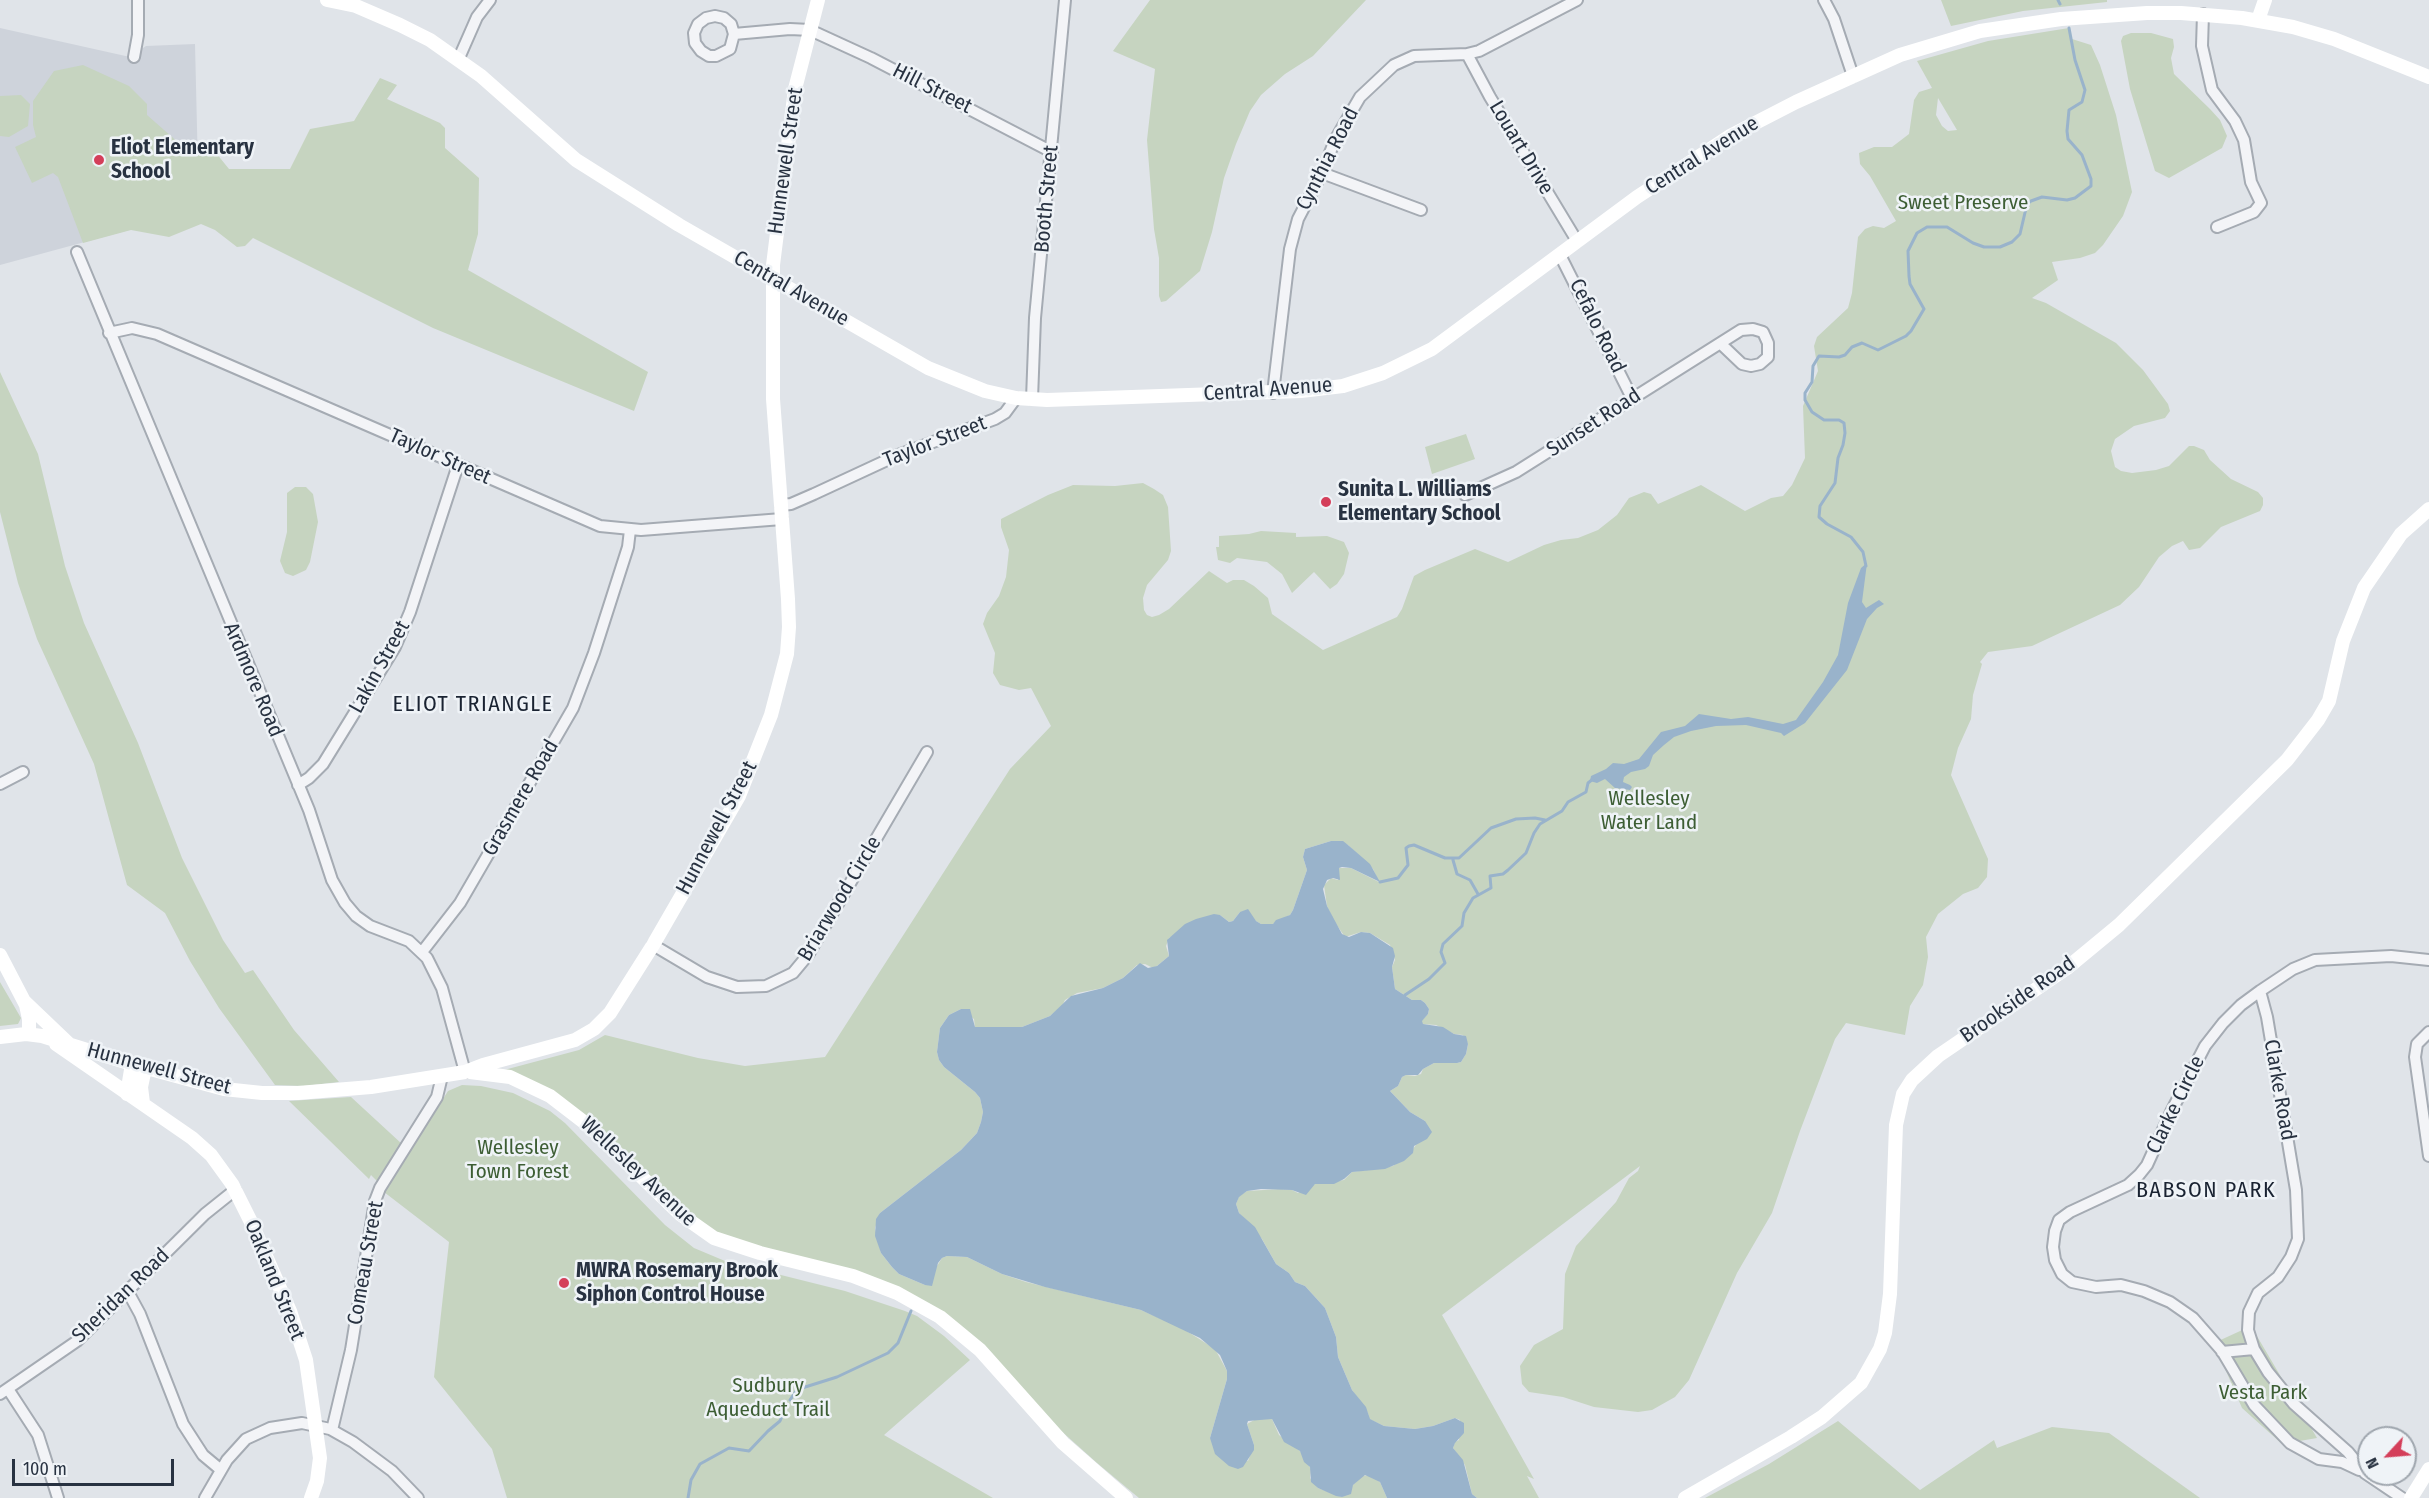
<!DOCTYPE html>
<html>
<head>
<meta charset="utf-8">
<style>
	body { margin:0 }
	#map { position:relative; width:2429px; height:1498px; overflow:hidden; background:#e0e4e9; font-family:"Fira Sans Condensed",sans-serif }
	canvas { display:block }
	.north { position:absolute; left:2357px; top:1426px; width:60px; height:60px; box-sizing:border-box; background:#eff3f7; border:2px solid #9fa6ae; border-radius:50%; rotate:244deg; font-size:16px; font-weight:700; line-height:24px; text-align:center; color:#283241 }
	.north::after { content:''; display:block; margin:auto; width:21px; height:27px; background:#d43f5a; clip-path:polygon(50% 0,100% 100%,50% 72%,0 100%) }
	.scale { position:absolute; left:12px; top:1459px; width:162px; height:27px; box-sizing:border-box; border:3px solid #283241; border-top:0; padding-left:8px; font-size:18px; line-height:21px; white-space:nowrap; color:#283241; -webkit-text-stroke:4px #eff3f7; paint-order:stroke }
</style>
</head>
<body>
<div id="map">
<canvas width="2429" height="1498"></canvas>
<div class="north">N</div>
<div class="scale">100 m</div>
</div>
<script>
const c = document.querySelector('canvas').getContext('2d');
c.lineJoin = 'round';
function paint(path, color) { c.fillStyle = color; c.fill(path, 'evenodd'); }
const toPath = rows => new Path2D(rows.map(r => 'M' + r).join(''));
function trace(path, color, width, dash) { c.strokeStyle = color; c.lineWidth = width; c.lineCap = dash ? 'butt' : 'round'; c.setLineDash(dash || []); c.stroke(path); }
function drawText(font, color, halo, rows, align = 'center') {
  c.font = font + ' "Fira Sans Condensed",sans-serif'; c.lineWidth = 5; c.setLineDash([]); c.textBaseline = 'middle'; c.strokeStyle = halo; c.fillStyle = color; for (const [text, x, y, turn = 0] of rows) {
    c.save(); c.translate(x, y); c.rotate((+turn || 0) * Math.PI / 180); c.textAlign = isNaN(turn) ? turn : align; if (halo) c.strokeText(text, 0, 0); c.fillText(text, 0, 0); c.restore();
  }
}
const built = toPath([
	[0,28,130,57,146,46,195,44,199,211,0,265]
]);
const green = toPath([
	[1150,0,1366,0,1313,56,1285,74,1261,95,1250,111,1236,144,1224,178,1212,232,1200,271,1166,301,1161,302,1159,296,1159,258,1154,229,1147,140,1155,69,1113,51],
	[1941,0,2107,0,2107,2,2023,11,1951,26],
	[2069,28,2072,39,2091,45,2100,65,2116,115,2132,192,2123,216,2103,245,2095,253,2080,258,2052,262,2058,280,2032,298,2046,303,2116,343,2143,370,2168,404,2170,411,2165,418,2134,426,2115,439,2111,451,2115,467,2121,471,2132,473,2156,470,2169,466,2189,446,2194,446,2204,450,2210,460,2231,479,2258,492,2263,498,2263,505,2260,511,2221,527,2200,548,2189,550,2183,541,2172,546,2159,557,2139,587,2120,605,2032,646,1988,652,1980,662,1982,664,1973,695,1971,719,1958,748,1951,775,1988,859,1987,877,1978,888,1963,894,1938,914,1926,937,1928,957,1923,985,1910,1006,1905,1035,1846,1023,1835,1039,1800,1131,1772,1213,1737,1273,1689,1380,1675,1397,1652,1410,1638,1412,1594,1407,1563,1397,1529,1392,1522,1384,1520,1366,1534,1345,1563,1329,1565,1274,1576,1246,1616,1202,1629,1178,1638,1171,1640,1166,1442,1315,1534,1479,1527,1476,1539,1498,1477,1498,1472,1494,1465,1465,1453,1448,1455,1442,1459,1440,1460,1420,1455,1418,1433,1426,1415,1429,1384,1426,1369,1419,1368,1413,1352,1390,1338,1357,1336,1337,1325,1308,1305,1286,1295,1282,1289,1273,1276,1264,1262,1239,1239,1213,1236,1204,1239,1196,1247,1191,1281,1189,1292,1190,1298,1193,1315,1184,1344,1180,1352,1172,1393,1166,1413,1149,1418,1142,1425,1121,1410,1112,1390,1091,1398,1086,1402,1077,1406,1075,1415,1076,1421,1074,1423,1069,1434,1063,1457,1063,1461,1062,1466,1054,1468,1044,1463,1035,1454,1034,1436,1025,1423,1024,1421,1021,1428,1014,1429,1009,1425,1003,1421,1000,1412,1000,1395,989,1392,967,1395,960,1390,945,1370,933,1361,932,1345,937,1334,921,1327,906,1324,885,1331,878,1338,880,1339,868,1351,868,1379,882,1373,869,1348,845,1331,841,1305,849,1303,857,1307,870,1293,910,1290,915,1271,925,1261,924,1240,912,1233,921,1229,922,1220,915,1169,938,1166,946,1169,956,1157,966,1153,968,1145,964,1137,965,1123,978,1103,988,1077,993,1065,1000,1062,1006,1050,1016,1022,1027,979,1028,975,1027,974,1019,961,1009,949,1015,940,1028,937,1052,939,1060,944,1067,975,1092,980,1098,983,1112,981,1122,977,1133,961,1150,880,1213,875,1228,881,1253,892,1267,899,1274,925,1285,942,1258,947,1256,967,1257,1002,1274,1026,1282,1141,1310,1182,1328,1215,1349,1227,1371,1227,1379,1210,1438,1248,1461,1254,1445,1247,1424,1256,1419,1272,1419,1279,1435,1300,1451,1311,1469,1310,1478,1318,1488,1342,1497,1361,1476,1370,1475,1380,1482,1387,1498,1139,1498,1097,1463,916,1301,715,1240,584,1118,504,1070,579,1050,605,1035,698,1058,745,1066,825,1057,1010,769,1051,726,1031,688,1019,690,1000,685,993,673,995,653,983,624,987,613,999,596,1006,577,1009,550,1001,527,1001,519,1048,495,1073,485,1115,486,1143,483,1154,489,1163,495,1168,507,1171,551,1168,560,1147,585,1143,598,1144,610,1147,615,1152,617,1159,615,1169,609,1209,571,1227,583,1233,580,1244,580,1254,586,1268,598,1272,614,1323,650,1397,617,1402,609,1414,576,1425,570,1475,549,1508,562,1544,545,1561,540,1578,538,1598,530,1617,515,1629,498,1644,492,1651,494,1658,504,1701,485,1745,511,1771,498,1783,496,1792,485,1805,458,1803,406,1818,371,1814,346,1817,337,1848,308,1852,293,1858,237,1865,229,1873,226,1884,228,1896,221,1870,176,1860,164,1859,153,1874,147,1892,147,1909,134,1914,100,1919,92,1932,88,1917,61,1988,41],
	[1938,98,1957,130,1948,131,1942,126,1936,115],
	[2131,33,2151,33,2173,39,2174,47,2171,58,2174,74,2210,109,2220,120,2227,136,2222,148,2169,178,2155,171,2130,89,2121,41,2123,36],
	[83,65,129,86,147,104,147,115,180,144,212,148,229,169,290,169,310,129,354,121,380,78,397,85,387,99,440,123,445,128,445,148,479,178,478,234,468,270,648,372,634,411,433,328,253,238,245,246,237,247,215,230,201,224,169,237,131,230,83,243,58,177,53,173,32,183,15,147,36,137,33,125,33,101,54,71],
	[21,95,30,104,28,126,9,137,0,136,0,96],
	[0,372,38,454,65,566,84,623,138,743,182,858,223,940,245,973,253,970,294,1030,339,1082,304,1086,275,1085,219,1008,190,961,165,913,127,885,94,764,37,639,18,583,0,512],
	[1466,434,1475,459,1432,474,1425,447],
	[295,487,306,487,313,494,318,522,310,562,306,570,293,576,285,573,280,561,287,532,287,493],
	[1261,531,1296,533,1296,537,1327,536,1344,542,1349,553,1344,574,1337,584,1330,589,1314,572,1292,593,1282,574,1267,562,1237,558,1230,563,1218,560,1216,547,1219,547,1219,536,1249,534],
	[0,982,21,1018,18,1024,0,1026],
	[462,1085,481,1086,513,1093,550,1111,565,1123,665,1225,694,1248,725,1261,845,1291,905,1311,917,1316,944,1336,970,1360,884,1435,993,1498,507,1498,492,1449,434,1377,449,1242,384,1192,448,1091],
	[351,1097,402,1144,377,1181,371,1175,369,1179,289,1101],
	[2251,1326,2317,1438,2282,1444,2242,1408,2214,1343],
	[1838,1421,1920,1490,1994,1440,1997,1448,2052,1427,2109,1433,2200,1498,1705,1498,1769,1464]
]);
const water = toPath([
	[1867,563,1862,602,1866,608,1879,600,1884,604,1877,608,1867,619,1847,670,1805,723,1784,736,1781,733,1746,725,1716,726,1691,731,1674,737,1664,745,1653,755,1649,766,1645,769,1631,772,1624,777,1623,782,1630,785,1632,787,1630,790,1615,788,1605,779,1597,783,1590,781,1591,776,1606,769,1613,763,1624,764,1639,759,1661,732,1685,726,1699,714,1731,719,1748,717,1783,724,1796,720,1823,682,1838,655,1848,603,1861,568],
	[1331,841,1343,841,1348,845,1370,864,1380,882,1351,868,1342,867,1339,868,1340,880,1333,878,1327,880,1323,889,1327,906,1342,934,1349,937,1361,932,1370,933,1393,948,1395,956,1392,967,1395,989,1412,1000,1421,1000,1425,1003,1429,1009,1428,1014,1422,1021,1423,1024,1443,1027,1454,1034,1466,1036,1468,1044,1466,1054,1461,1062,1457,1063,1434,1063,1423,1069,1418,1075,1406,1075,1402,1077,1398,1086,1390,1091,1410,1112,1425,1121,1432,1132,1427,1139,1414,1146,1413,1153,1404,1161,1385,1169,1352,1172,1344,1179,1334,1184,1315,1184,1306,1195,1292,1190,1261,1189,1247,1191,1239,1197,1236,1204,1239,1213,1255,1227,1276,1264,1289,1273,1295,1282,1305,1286,1325,1308,1336,1337,1338,1357,1352,1390,1366,1407,1370,1419,1384,1426,1415,1429,1433,1426,1455,1418,1464,1423,1464,1433,1455,1443,1453,1448,1463,1460,1472,1494,1477,1498,1387,1498,1380,1482,1365,1475,1353,1485,1351,1494,1342,1497,1336,1496,1318,1488,1311,1482,1310,1467,1304,1462,1300,1451,1284,1442,1272,1419,1248,1421,1247,1424,1254,1445,1254,1450,1243,1467,1238,1469,1229,1466,1215,1454,1210,1438,1227,1379,1227,1371,1220,1355,1200,1338,1141,1310,1045,1287,1002,1274,967,1257,947,1256,942,1258,938,1263,932,1286,925,1285,899,1274,892,1267,881,1253,875,1236,876,1219,880,1213,961,1150,977,1133,981,1122,983,1112,980,1098,975,1092,944,1067,939,1060,937,1052,940,1028,949,1015,961,1009,970,1009,975,1027,1022,1027,1050,1016,1071,996,1103,988,1123,978,1140,963,1148,968,1157,966,1169,956,1167,940,1185,924,1196,919,1214,914,1220,915,1229,922,1233,921,1240,912,1248,909,1256,921,1261,924,1273,924,1276,920,1290,915,1293,910,1307,870,1303,857,1305,849]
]);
const stream = toPath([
	[2058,0,2060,4],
	[1866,566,1863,552,1851,537,1827,524,1819,517,1820,506,1835,483,1838,458,1843,445,1845,433,1844,423,1839,420,1824,420,1812,412,1805,400,1805,393,1812,382,1813,366,1819,356,1839,357,1845,355,1852,347,1862,343,1878,350,1906,336,1911,331,1924,309,1910,284,1909,276,1908,251,1917,233,1927,227,1947,227,1973,243,1984,247,2000,247,2012,242,2020,234,2027,204,2031,201,2042,197,2067,200,2075,198,2091,186,2091,179,2082,155,2068,139,2067,131,2069,110,2082,102,2085,90,2075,60,2069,28],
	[1453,860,1457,874,1470,880,1478,894],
	[1380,882,1398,878,1408,865,1406,848,1409,846,1414,845,1445,858,1459,858,1491,828,1516,819,1535,818,1545,820],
	[1405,995,1429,979,1445,963,1441,952,1443,944,1462,926,1464,913,1473,898,1491,888,1490,876,1503,874,1508,870,1526,853,1534,833,1540,824,1562,811,1568,802,1586,792,1588,783,1593,779],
	[790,1400,796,1391,802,1388,837,1377,888,1353,898,1343,911,1311],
	[688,1498,691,1480,700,1464,729,1448,749,1451,768,1431,780,1421,782,1416]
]);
const street = toPath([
	[1824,0,1834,19,1853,76],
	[2203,14,2202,46,2212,90,2235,121,2244,140,2251,182,2261,203,2254,212,2217,227],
	[734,34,730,49,716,56,709,56,701,51,695,43,694,33,698,24,706,18,715,16,724,18,731,24,734,34,790,29,810,30,871,58,1052,152],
	[1467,54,1490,97,1577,241],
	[134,57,138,35,138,0],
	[459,58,477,17,490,0],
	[1322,173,1421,210],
	[77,252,309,810,332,880,345,903,356,916,370,926,409,941,427,958,442,988,465,1072],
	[1560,255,1632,398],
	[109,333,132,328,157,334,600,526,641,530,782,519],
	[1273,393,1290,249,1298,219,1322,173,1335,140,1360,97,1394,65,1414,56,1467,54,1479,51,1577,0],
	[1032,399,1035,318,1065,0],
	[1465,495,1516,472,1741,330,1753,329,1763,332,1768,343,1768,357,1760,364,1751,366,1742,364,1721,344],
	[781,505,791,504,814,494,898,455,995,419,1005,413,1016,398],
	[0,784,23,772],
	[298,785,309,778,323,764,395,647,410,612,458,465],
	[653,945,707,977,737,987,766,986,793,973,808,955,927,752],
	[422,952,460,903,573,708,594,653,628,547,630,530],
	[2260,991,2241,1005,2223,1023,2205,1046,2172,1110,2147,1165,2139,1175,2128,1185,2070,1212,2059,1220,2055,1231,2053,1247,2055,1260,2062,1274,2072,1282,2096,1287,2121,1285,2144,1291,2170,1302,2193,1318,2222,1351,2254,1405,2290,1443,2319,1459,2342,1462,2359,1470],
	[2429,1032,2417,1044,2415,1057,2429,1156],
	[128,1292,140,1314,183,1424,203,1455,221,1470],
	[2222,1352,2254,1349],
	[8,1389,38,1435,58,1498],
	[0,1394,77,1341,205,1214,235,1190],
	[332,1430,351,1350,375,1201,380,1188,437,1097,442,1076],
	[205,1498,227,1460,246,1439,270,1428,302,1423,330,1429,353,1442,392,1471,418,1498],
	[2402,1498,2365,1473,2348,1452,2294,1404,2268,1372,2254,1349,2248,1330,2249,1312,2258,1293,2278,1277,2291,1257,2298,1239,2296,1190,2267,1017,2260,991,2293,969,2315,960,2391,956,2429,960]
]);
const secondary = toPath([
	[327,0,356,6,400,25,430,40,481,76,576,160,679,225,928,368,985,391,1016,398,1047,400,1301,391,1343,386,1383,373,1432,349,1637,197,1730,136,1796,102,1900,55,1980,31,2061,19,2147,13,2181,13,2242,18,2293,27,2334,39,2429,77],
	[2258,20,2265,0],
	[0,955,26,1005,29,1019,29,1034],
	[25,1002,68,1043],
	[0,1037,26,1034,42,1036,132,1064,224,1089,262,1093,298,1093,371,1087,465,1072,483,1065,575,1040,594,1029,610,1013,653,945,739,796,771,715,787,654,789,627,788,599,773,399,773,265,795,89,818,0],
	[56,1044,192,1138,211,1155,232,1184,252,1224,290,1311,306,1360,320,1458,317,1481,311,1498],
	[470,1072,510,1077,550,1096,589,1126,680,1214,714,1238,760,1253,853,1276,897,1293,940,1317,980,1350,1063,1443,1126,1498],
	[127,1094,132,1064],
	[143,1103,141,1087,145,1068],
	[1685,1498,1791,1437,1822,1417,1861,1383,1880,1349,1885,1333,1890,1294,1896,1125,1903,1094,1912,1080,1938,1056,2067,968,2119,925,2287,760,2318,720,2329,701,2343,641,2364,588,2401,534,2429,509],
	[2411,1498,2429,1469]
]);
const markers = [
	[99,160,6,"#d43f5a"],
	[1326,502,6,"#d43f5a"],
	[564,1283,6,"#d43f5a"]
];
const streetNames = [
	["Hill Street",932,89,27],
	["Louart Drive",1521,148,59],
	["Central Avenue",1702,156,-32],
	["Cynthia Road",1328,159,-63],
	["Hunnewell Street",786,161,-82],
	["Booth Street",1047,199,-85],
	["Central Avenue",791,289,30],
	["Cefalo Road",1597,326,64],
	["Central Avenue",1268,390,-4],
	["Sunset Road",1594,423,-33],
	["Taylor Street",935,442,-21],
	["Taylor Street",440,457,24],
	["Lakin Street",380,667,-61],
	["Ardmore Road",253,680,67],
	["Grasmere Road",521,798,-60],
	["Hunnewell Street",717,828,-62],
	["Briarwood Circle",840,899,-59],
	["Brookside Road",2018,1000,-35],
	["Hunnewell Street",159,1069,15],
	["Clarke Road",2279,1090,80],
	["Clarke Circle",2176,1105,-64],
	["Wellesley Avenue",638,1172,43],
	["Comeau Street",366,1263,-80],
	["Oakland Street",274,1280,68],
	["Sheridan Road",121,1296,-44]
];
const poiNames = [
	["Eliot Elementary",111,148],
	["School",111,172],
	["Sunita L. Williams",1338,490],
	["Elementary School",1338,514],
	["MWRA Rosemary Brook",576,1271],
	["Siphon Control House",576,1295]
];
const parkNames = [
	["Sweet Preserve",1963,203],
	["Wellesley",1649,799],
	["Water Land",1649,823],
	["Wellesley",518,1148],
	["Town Forest",518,1172],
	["Sudbury",768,1386],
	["Aqueduct Trail",768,1410],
	["Vesta Park",2263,1393]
];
const neighbourhoodNames = [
	["ELIOT TRIANGLE",473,705],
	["BABSON PARK",2206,1191]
];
paint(built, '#ced3db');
paint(green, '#c6d4c0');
paint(water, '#99b3cb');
trace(stream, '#99b3cb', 3);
trace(street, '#a5abb3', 14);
trace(street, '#f3f4f7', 10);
trace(secondary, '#fff', 14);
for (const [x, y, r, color] of markers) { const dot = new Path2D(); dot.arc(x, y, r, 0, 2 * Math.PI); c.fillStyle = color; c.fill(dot); trace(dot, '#eff3f7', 2); }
drawText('21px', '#283241', '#eff3f7', streetNames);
drawText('bold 21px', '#283241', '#eff3f7', poiNames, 'left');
drawText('21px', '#3d5e34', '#eff3f7', parkNames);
c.letterSpacing = '1.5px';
drawText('22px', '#1a2332', '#eff3f7', neighbourhoodNames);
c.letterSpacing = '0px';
</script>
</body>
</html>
